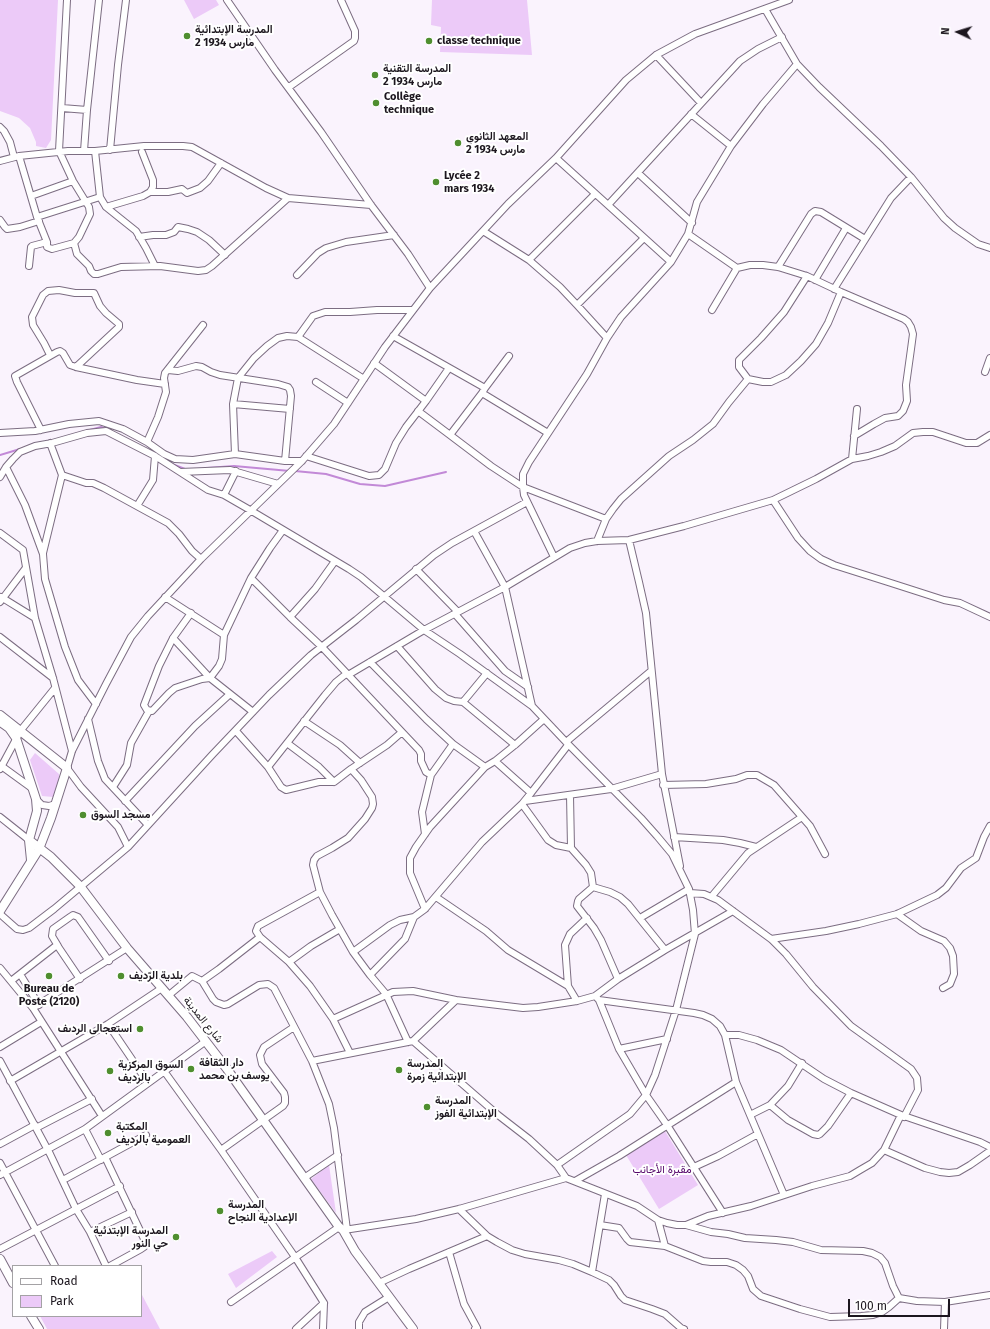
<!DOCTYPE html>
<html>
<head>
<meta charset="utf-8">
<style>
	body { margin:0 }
	#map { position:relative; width:990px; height:1329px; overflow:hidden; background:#faf3fd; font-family:"Fira Sans",sans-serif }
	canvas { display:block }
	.legend { position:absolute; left:12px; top:1265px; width:130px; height:52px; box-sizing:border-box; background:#fff; border:1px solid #a4a2a5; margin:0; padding:5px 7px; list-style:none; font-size:12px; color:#1c161e }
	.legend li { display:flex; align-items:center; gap:8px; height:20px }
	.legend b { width:20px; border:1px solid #a4a2a5 }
	.north { position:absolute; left:938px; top:12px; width:40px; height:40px; -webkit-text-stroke:3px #fff; paint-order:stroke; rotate:274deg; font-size:11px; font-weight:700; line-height:16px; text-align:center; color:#1c161e }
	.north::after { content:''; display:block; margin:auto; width:14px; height:18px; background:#1c161e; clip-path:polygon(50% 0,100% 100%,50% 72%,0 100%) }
	.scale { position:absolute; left:848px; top:1299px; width:102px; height:18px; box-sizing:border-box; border:2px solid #1c161e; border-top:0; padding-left:5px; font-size:12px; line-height:14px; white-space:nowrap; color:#1c161e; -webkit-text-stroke:3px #fff; paint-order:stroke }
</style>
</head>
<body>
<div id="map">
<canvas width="990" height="1329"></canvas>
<ul class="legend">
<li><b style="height:5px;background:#fff"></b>Road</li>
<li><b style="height:11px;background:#eccaf8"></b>Park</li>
</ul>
<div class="north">N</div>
<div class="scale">100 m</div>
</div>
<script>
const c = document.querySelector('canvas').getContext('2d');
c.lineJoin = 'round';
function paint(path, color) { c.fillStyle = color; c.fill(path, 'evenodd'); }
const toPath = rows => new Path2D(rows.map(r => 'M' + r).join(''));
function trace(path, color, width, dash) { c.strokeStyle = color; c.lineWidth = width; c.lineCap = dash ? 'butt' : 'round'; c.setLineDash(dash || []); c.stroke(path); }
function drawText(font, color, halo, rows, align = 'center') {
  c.font = font + ' "Fira Sans",Vazirmatn,sans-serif'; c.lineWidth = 4; c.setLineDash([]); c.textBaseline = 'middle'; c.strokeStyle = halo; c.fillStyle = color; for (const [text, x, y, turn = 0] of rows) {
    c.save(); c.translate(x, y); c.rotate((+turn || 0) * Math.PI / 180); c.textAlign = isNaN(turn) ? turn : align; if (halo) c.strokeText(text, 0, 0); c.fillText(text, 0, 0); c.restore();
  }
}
const green = toPath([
	[0,0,58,0,51,140,46,148,36,146,36,142,30,128,19,118,0,111],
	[184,0,216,0,219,5,194,19],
	[432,0,527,0,532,55,440,52,441,27,431,25],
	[35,753,59,774,59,780,53,797,42,796,30,760],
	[665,1131,698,1185,659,1209,626,1155],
	[329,1165,336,1213,311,1179],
	[272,1251,277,1257,236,1288,228,1274],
	[141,1293,160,1329,47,1329,40,1316,141,1316]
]);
const stream = toPath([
	[86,431,101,427,106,429],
	[0,455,20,449],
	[172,464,185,469],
	[207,468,234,466,290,471],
	[295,471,326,474,360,484,385,486,446,472]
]);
const street = toPath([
	[227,0,275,70,321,132,371,205,408,254,430,288],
	[765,9,797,64,819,87,881,146,911,177,944,218,955,228,978,244,990,248],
	[656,55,701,103],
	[289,87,354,41,355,38,355,31,341,0],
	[62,108,87,110],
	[691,114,731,146],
	[0,127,4,131,10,142,14,157],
	[110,150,118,65,126,0],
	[84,151,87,110,99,0],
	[95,151,100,197,106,207,143,196,150,192,153,187,153,180,142,152],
	[19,156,37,217,47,242],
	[556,158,671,262],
	[0,161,19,156,68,151,95,151,144,146,183,146,192,147,266,188,288,198,371,205],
	[638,173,692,223],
	[150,192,168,192,182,189,187,193,200,188,208,181,221,163],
	[31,196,73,181],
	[608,205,740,61,758,49,782,37],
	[106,207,136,231,146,248,155,266],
	[37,217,100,197],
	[0,220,5,227,7,229,20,227,39,221],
	[483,231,529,260,560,287,577,305,607,338,587,374,529,462,523,474,523,487,524,495,554,557],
	[688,234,697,202,731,146,763,104,797,64],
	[139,237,153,235,166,235,174,232,178,227,188,229,197,232,209,240,225,255],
	[74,243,77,254,89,266,91,271,94,274,98,274,121,267,160,266,198,271,206,270,212,266,288,198],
	[529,260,595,194],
	[29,266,31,247,32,246,47,242,47,247,52,249,74,243,79,237,90,214,89,207,73,181,59,151,67,0],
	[778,267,811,214,815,211,821,212,865,239],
	[297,275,318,253,326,248,346,242,394,235],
	[815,280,846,228],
	[834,289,891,198,911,177],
	[577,305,644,238],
	[712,310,737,268],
	[393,336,485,388,482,393,548,433],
	[298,337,364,379],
	[607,338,621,317,671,262,688,234,737,268,750,265,763,265,778,267,807,276,841,292,904,319,908,322,911,327,913,334,911,349,906,385,907,401,903,411,898,416,885,418,874,424,854,436],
	[50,355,44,343,33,325,32,317,43,295,48,291,59,290,75,293,94,293,100,306,106,313,119,324,119,327,76,367],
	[374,363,426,401],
	[168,370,178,371,196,366,202,367,211,372,220,375,278,384,288,387,290,390,291,396,285,461],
	[985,372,990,358],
	[748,379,739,367,739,360,761,338,784,312,807,276],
	[316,382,348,403],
	[485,388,509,356],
	[482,393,450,435,491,466,523,487,606,519],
	[233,404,290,409],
	[418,411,450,435],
	[41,430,17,382,15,376,57,352,60,351,63,353,70,365,76,367,137,380,165,384],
	[0,433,35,431,69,424,99,421,123,429,147,442,164,454,175,459,193,460,235,454,285,461,302,461],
	[147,442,158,417,166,392,164,378,165,373,203,325],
	[50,443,62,475],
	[235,454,233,404,238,378,254,358,267,346,278,338,287,336,298,337,313,316,325,312,350,312,377,310,412,310],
	[306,456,369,476,379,475,385,469,396,443,406,427,426,401,449,368],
	[852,459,868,456,881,452,895,446,913,433,923,432,933,432,966,443,977,443,990,435],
	[180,472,208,490,224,495,250,510,349,569,361,577,424,630,460,654,532,706],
	[0,477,6,467],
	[224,495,236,471],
	[773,500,798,538,810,551,821,559,834,565,891,583,944,600,960,603,990,617],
	[137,506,153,480,155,456],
	[474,531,505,587,532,706,566,742,641,818,657,836,672,854,689,889,693,910,695,934,676,1010,655,1075,646,1095,630,1114,557,1165],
	[0,533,23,550,35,618,53,678,72,751],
	[629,540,639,582,646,613,662,774,680,866],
	[597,541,606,519,613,509,621,499,669,456,693,440,713,424,729,402,748,379,763,382,771,382,786,375,801,361,816,344,828,323,841,292],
	[43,553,62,475,86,483,93,483,104,488,168,523,179,534,192,551,201,559],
	[416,569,458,612],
	[251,578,290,617,322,647,402,732],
	[1,597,35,618],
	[165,597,224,635,251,578,270,548,283,530],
	[0,602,25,569],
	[191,613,173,638,159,666,144,705,147,710,152,711,169,693,175,688,202,679,210,678,219,666,222,659,224,635],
	[455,614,505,671,528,687],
	[290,617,315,589,335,561],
	[0,637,53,678],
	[173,638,210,678,253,712],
	[397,646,435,689,446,698,454,701,463,702,515,745],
	[370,662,426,719,453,744],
	[348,675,424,630,505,587,570,548,585,543,597,541,629,540,684,526,773,500,816,479,852,459,857,409],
	[463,702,487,673],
	[96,704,78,680,65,647,45,579,43,554,25,505,6,467,13,459,20,452,35,446,52,443,87,433,106,431,155,456,180,472,230,470,278,484],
	[88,719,98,761,105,779,148,825],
	[304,721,340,745,360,763],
	[236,731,268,767,281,787,286,790,319,782,334,782,351,769],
	[566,742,651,671],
	[287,743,319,767,334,782],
	[495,761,515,745,544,719],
	[0,765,33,789],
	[268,767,325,695,336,682,346,674],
	[0,769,21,730,55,688],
	[663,785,706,784,736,779,747,775,757,775,774,785,810,826,825,854],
	[113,787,127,765,131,743,149,711],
	[570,795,571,848,586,865,591,873,593,887,579,899,578,901,577,906,594,928,601,940,618,979],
	[36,799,42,805,49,806,56,804],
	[125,801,195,726,230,694],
	[525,801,611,789,662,774],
	[522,804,548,840,556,845,571,848],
	[0,817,29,840],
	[425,834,422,812,431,775],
	[674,837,723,840,740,843,756,847],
	[128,847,118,827,81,787,67,768,72,751,106,684,131,637,148,616,201,559,302,461,334,424,385,347,430,288,508,204,556,158,626,80,656,55,695,34,789,0],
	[593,887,610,892,620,897,628,904,665,950],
	[690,893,704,894,718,900,771,939,786,954,813,987,851,1026,911,1069,917,1078,918,1090,904,1117],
	[712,896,748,853,802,817],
	[436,897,486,931,508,950,568,986],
	[425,909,410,873,410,858,416,847,430,827,485,767],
	[0,914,17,929,23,930,29,928,54,909,128,847,212,755,269,695,311,655,356,620,434,555,452,543,527,502],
	[897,914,921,931,944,941,950,948,953,956,954,974,950,984,943,988],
	[640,918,689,889],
	[260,937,289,962,310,986,333,1019,350,1053],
	[771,939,826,931,859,924,897,914,937,895,946,888,961,868,976,858,984,837,990,826],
	[58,946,52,936,53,929,70,917,73,915,78,917,109,961],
	[353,952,390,925,400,920,414,917],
	[289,962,311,946,340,929],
	[0,968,33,1008,102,1116],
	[20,974,39,1005],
	[370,975,353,952,332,915,320,892,313,865,314,860,317,856,332,848,348,838,365,819,372,808,373,804,372,797,361,780,351,769,387,745,402,732,419,750,421,754,421,761,426,772,431,775,453,744,485,767,495,761,531,793,568,745],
	[11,981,57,945,80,979],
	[202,981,219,969,260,937,256,931,258,926,320,892],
	[169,995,192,976,202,981,213,999,216,1002,224,1005,228,1004,259,985,268,984,274,988,312,1061,329,1104,334,1128,347,1230],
	[597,998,599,1000,619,1049,646,1095,667,1125,723,1213],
	[599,1000,694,1013,703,1015,712,1019,720,1026,725,1035,736,1082,784,1195],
	[577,1001,568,986,565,945,570,934,587,918],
	[33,1008,127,948],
	[333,1019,393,992,413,991,456,1000],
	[108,1024,148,1083],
	[725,1035,739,1035,757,1040,781,1050,824,1079,851,1093,901,1115,980,1142,990,1147],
	[413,1041,456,1000,523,1008,538,1007,577,1001,595,996,618,979,665,950,733,911],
	[408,1042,386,994,370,975,405,939,414,917,425,909,482,842,522,804,531,793],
	[0,1047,41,1022],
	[619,1049,667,1039],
	[0,1061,50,1154,76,1209,90,1232,106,1266],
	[312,1061,413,1041,498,1115,529,1139,557,1165,566,1178,637,1206,658,1220,667,1223,677,1225,686,1225,708,1216,751,1206,812,1186,850,1176,860,1170,872,1163,884,1150,901,1115],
	[164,1071,221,1150,295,1257,324,1303,323,1329],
	[10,1081,108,1024,162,988],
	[770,1105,788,1120,813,1134,818,1135,820,1134,828,1126,851,1093],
	[750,1115,770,1105,788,1086,802,1063],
	[36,1128,92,1099],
	[85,1129,101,1160],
	[0,1144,35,1125],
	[221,1150,283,1106,285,1103,285,1097,284,1093,262,1064,260,1055,264,1047,294,1027],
	[884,1150,925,1168,940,1172,949,1173,958,1172,970,1165,990,1151],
	[105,1157,145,1241,144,1247,141,1249,110,1266],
	[0,1163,55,1266],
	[694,1167,718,1156,758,1134],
	[0,1175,85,1129,206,1041],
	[304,1178,338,1155],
	[63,1180,146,1135],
	[575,1181,619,1156,736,1082],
	[459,1209,487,1236,497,1242,512,1250,525,1254,559,1260,573,1264,592,1272,609,1280,614,1285,621,1296,625,1300,652,1309,665,1314,681,1328,684,1329],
	[658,1220,665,1246,703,1261,711,1262,727,1262,736,1265,743,1270,748,1276,753,1289,761,1296,800,1309,830,1317,861,1316,873,1315,882,1312,889,1307,899,1298],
	[600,1225,619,1228,627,1239,630,1242,665,1246],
	[686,1225,711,1232,728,1234,745,1238,776,1240,793,1242,821,1250,863,1251,872,1253,880,1257,885,1263,893,1286,899,1298,917,1301,945,1302,990,1295],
	[344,1230,416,1219,459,1209,566,1178],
	[90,1232,132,1212],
	[0,1249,120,1186],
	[449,1252,464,1304,477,1328,475,1329],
	[592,1272,605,1194],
	[379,1283,409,1269,487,1236],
	[231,1302,339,1227],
	[296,1329,324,1303],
	[359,1329,359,1322,365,1312,389,1297],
	[944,1329,945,1302]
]);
const secondary = toPath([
	[0,715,67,768,51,818,39,849,0,911],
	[2,723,9,728,16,738,36,799,37,811,29,840,31,860],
	[29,840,51,857,80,886,127,948,187,1017,227,1069,339,1227,343,1230,355,1251,413,1329],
	[0,1259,13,1283],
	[31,1316,39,1329]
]);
const markers = [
	[187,36,4,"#4f8e2f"],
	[429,41,4,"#4f8e2f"],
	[375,75,4,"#4f8e2f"],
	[376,103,4,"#4f8e2f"],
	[458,143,4,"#4f8e2f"],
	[436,182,4,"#4f8e2f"],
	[83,815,4,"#4f8e2f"],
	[49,976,4,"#4f8e2f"],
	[121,976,4,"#4f8e2f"],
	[140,1029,4,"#4f8e2f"],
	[191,1069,4,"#4f8e2f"],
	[399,1070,4,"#4f8e2f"],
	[110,1071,4,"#4f8e2f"],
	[427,1107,4,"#4f8e2f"],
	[108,1133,4,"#4f8e2f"],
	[220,1211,4,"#4f8e2f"],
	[176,1237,4,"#4f8e2f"]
];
const poiNames = [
	["المدرسة الإبتدائية",195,30],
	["2 مارس 1934",195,43],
	["classe technique",437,41],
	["المدرسة التقنية",383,69],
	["2 مارس 1934",383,82],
	["Collège",384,97],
	["technique",384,110],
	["المعهد الثانوي",466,137],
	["2 مارس 1934",466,150],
	["Lycée 2",444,176],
	["mars 1934",444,189],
	["مسجد السوق",91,815],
	["بلدية الرّديف",129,976],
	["Bureau de",49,989,"center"],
	["Poste (2120)",49,1002,"center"],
	["استعجالى الردىف",132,1029,"right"],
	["دار الثقافة",199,1063],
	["يوسف بن محمد",199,1076],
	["المدرسة",407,1064],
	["الإبتدائية زمرة",407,1077],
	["السوق المركزية",118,1065],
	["بالرديف",118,1078],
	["المدرسة",435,1101],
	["الإبتدائية الفوز",435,1114],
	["المكتبة",116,1127],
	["العمومية بالرديف",116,1140],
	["المدرسة",228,1205],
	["الإعدادية النجاح",228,1218],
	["المدرسة الإبتدئية",168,1231,"right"],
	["حي النور",168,1244,"right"]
];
const streetNames = [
	["شارع المدينة",203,1020,51]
];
const parkNames = [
	["مقبرة الأجانب",662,1170]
];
paint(green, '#eccaf8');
trace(stream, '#c289d7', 2);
trace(street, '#7c6d82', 8);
trace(secondary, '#7c6d82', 10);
trace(street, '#fff', 6);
trace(secondary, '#fff', 8);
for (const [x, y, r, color] of markers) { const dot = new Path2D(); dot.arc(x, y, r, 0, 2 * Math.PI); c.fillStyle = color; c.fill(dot); trace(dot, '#fff', 1.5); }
drawText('bold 11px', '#1c161e', '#fff', poiNames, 'left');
drawText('11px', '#1c161e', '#fff', streetNames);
drawText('11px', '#56086b', '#fff', parkNames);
</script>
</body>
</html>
